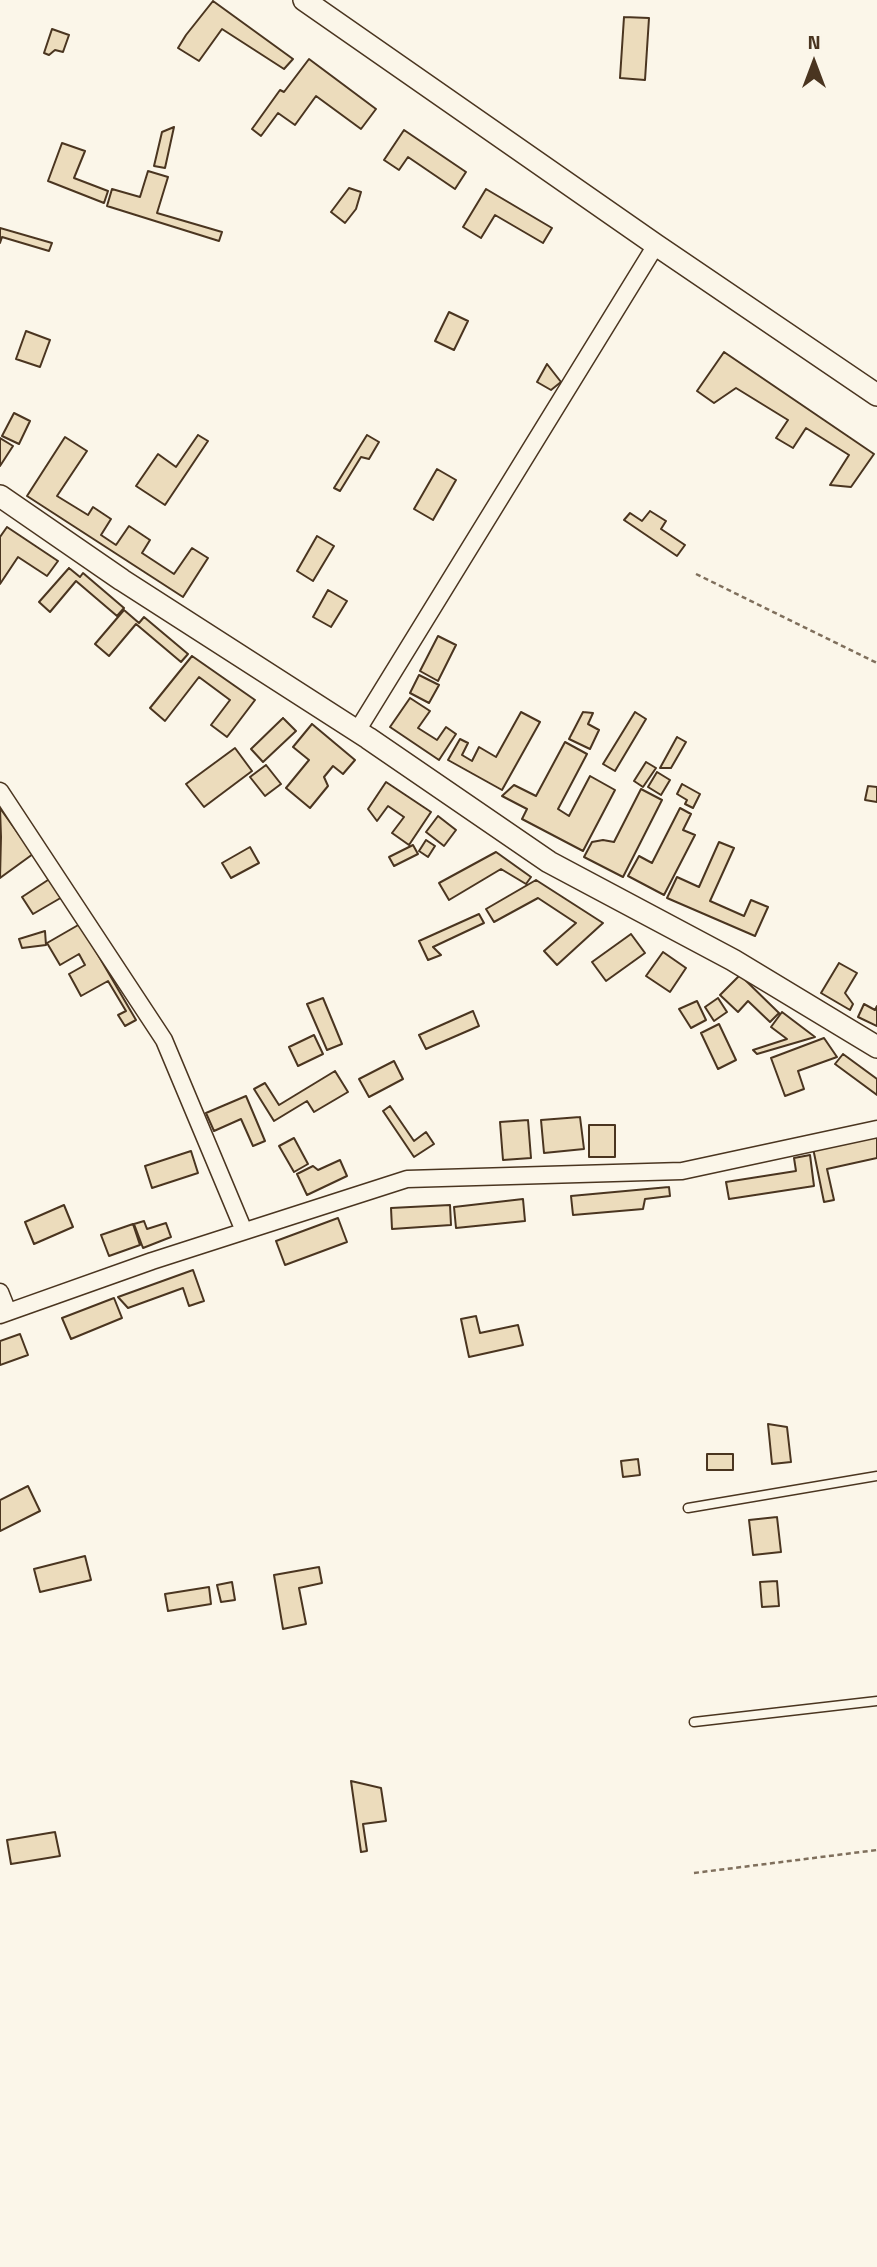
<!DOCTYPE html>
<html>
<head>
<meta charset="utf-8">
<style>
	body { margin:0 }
	#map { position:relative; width:877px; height:2267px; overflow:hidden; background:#fbf6e9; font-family:"Titillium Web",sans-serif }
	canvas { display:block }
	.north { position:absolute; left:779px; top:28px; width:70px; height:70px; -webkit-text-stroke:5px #fbf6e9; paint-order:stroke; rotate:0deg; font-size:19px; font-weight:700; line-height:28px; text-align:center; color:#4a3520 }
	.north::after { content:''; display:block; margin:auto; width:24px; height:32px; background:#4a3520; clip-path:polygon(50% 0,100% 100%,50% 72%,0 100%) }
</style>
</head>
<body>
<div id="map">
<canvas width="877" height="2267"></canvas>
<div class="north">N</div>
</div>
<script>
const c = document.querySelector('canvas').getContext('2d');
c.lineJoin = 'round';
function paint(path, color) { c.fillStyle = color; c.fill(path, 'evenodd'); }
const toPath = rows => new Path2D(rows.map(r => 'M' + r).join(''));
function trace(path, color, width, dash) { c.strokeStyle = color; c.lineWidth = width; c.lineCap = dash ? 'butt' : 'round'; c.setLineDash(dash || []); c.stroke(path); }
const building = toPath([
	[213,1,293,59,284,69,222,29,199,61,178,48,186,35,213,1],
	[624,17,649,18,645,80,620,78,624,17],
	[52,29,69,35,63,52,55,50,49,55,44,53,52,29],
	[309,59,376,109,361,129,316,96,295,125,278,113,261,136,252,129,280,90,284,92,309,59],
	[174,127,165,168,154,166,162,132,174,127],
	[404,130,466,172,455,189,408,157,399,170,384,160,404,130],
	[62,143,85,151,74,178,108,191,104,203,48,181,62,143],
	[148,171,168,177,157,213,222,232,219,241,107,206,112,189,140,197,148,171],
	[349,188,361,192,356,209,345,223,331,212,349,188],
	[486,189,552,228,543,243,495,215,481,238,463,227,486,189],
	[0,228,52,243,49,251,2,237,0,243,0,228],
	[449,312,468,321,454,350,435,341,449,312],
	[26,331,50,340,40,367,16,359,26,331],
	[724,352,874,454,851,487,830,485,849,455,806,428,793,448,776,438,788,420,736,388,714,403,697,391,724,352],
	[547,364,561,382,551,390,537,382,547,364],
	[14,413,30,421,19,444,2,436,14,413],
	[198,435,208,441,165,505,136,486,158,454,176,467,198,435],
	[367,435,379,442,369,459,361,457,340,491,334,488,367,435],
	[65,437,87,451,57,496,88,515,93,507,111,519,101,535,116,545,129,526,150,540,142,553,174,574,192,548,208,558,183,597,27,496,65,437],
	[0,438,13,446,0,466,0,438],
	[437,469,456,480,433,520,414,509,437,469],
	[650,511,666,521,661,529,685,545,677,556,624,520,630,513,642,521,650,511],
	[7,527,58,561,47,576,18,557,0,584,0,537,7,527],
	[317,536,334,546,313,581,297,571,317,536],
	[69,568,80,577,83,573,124,608,117,616,76,581,50,612,39,602,69,568],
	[328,590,347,601,331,627,313,617,328,590],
	[124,610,139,623,144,617,188,654,181,662,136,624,109,656,95,644,124,610],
	[438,636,456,645,438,681,420,671,438,636],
	[192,656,255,700,227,737,211,725,230,700,199,677,165,721,150,708,192,656],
	[419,675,439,685,429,703,410,693,419,675],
	[410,698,430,711,418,728,437,740,446,727,456,734,439,760,390,727,410,698],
	[521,712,540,722,502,790,448,760,460,739,468,743,462,755,472,761,479,747,496,757,521,712],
	[583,712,593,713,588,724,599,730,590,749,569,739,583,712],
	[635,712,646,719,615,771,603,764,635,712],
	[283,718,296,731,263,762,251,749,283,718],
	[312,724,355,760,343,774,333,766,324,777,328,786,310,808,286,788,309,760,293,747,312,724],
	[677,737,686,742,671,768,660,768,677,737],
	[565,742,587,754,558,809,569,816,590,776,615,790,583,851,522,819,527,809,502,796,514,785,536,796,565,742],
	[235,748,252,771,204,807,186,784,235,748],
	[646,762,656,768,643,787,634,781,646,762],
	[266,765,281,784,265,796,250,777,266,765],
	[657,772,670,780,661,795,648,787,657,772],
	[386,782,431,812,409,845,392,833,404,817,388,806,377,821,368,809,386,782],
	[682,784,700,794,693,808,685,804,687,800,677,794,682,784],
	[868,786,877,787,877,802,865,800,868,786],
	[641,789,662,800,623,877,584,857,592,842,603,840,614,842,641,789],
	[0,808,33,854,0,878,1,837,0,808],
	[680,808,691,814,683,830,695,835,664,895,628,876,639,856,652,863,680,808],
	[438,816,456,830,444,846,426,832,438,816],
	[426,840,435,846,428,857,419,851,426,840],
	[719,842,734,848,710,901,744,916,751,900,768,907,755,936,667,898,677,877,699,887,719,842],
	[413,845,418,854,394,866,389,857,413,845],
	[250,847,259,863,231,878,222,863,250,847],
	[496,852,531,877,526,884,501,869,449,900,439,883,496,852],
	[51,878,64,896,33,914,22,897,51,878],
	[536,880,603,923,557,965,544,951,576,923,538,898,494,922,486,909,536,880],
	[479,914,484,923,433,947,441,955,428,960,419,941,479,914],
	[80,924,136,1020,125,1026,118,1015,126,1011,108,981,81,996,69,974,85,965,79,954,60,965,47,943,80,924],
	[45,931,46,945,22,948,19,939,45,931],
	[631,934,645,953,606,981,592,962,631,934],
	[663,952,686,968,670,992,646,976,663,952],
	[839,963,857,973,845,993,853,1004,850,1010,821,993,839,963],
	[740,975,779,1013,770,1022,748,1001,738,1012,720,995,740,975],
	[323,998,342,1044,327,1050,307,1004,323,998],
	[718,998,727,1012,714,1021,705,1007,718,998],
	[697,1001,706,1020,691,1028,679,1009,697,1001],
	[864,1004,875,1010,877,1006,877,1026,858,1017,864,1004],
	[473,1011,479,1026,426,1049,419,1035,473,1011],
	[782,1012,815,1037,757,1054,753,1050,787,1039,771,1027,782,1012],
	[719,1024,736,1060,718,1069,701,1033,719,1024],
	[314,1035,323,1054,298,1066,289,1047,314,1035],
	[824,1038,837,1057,798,1071,804,1089,785,1096,771,1058,824,1038],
	[843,1054,877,1079,877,1095,835,1064,843,1054],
	[394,1061,403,1079,369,1097,359,1079,394,1061],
	[335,1071,348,1092,314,1112,307,1101,274,1121,254,1089,265,1083,279,1105,335,1071],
	[246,1096,265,1141,253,1146,241,1119,214,1131,206,1113,246,1096],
	[390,1106,414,1141,426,1132,434,1144,414,1157,383,1111,390,1106],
	[580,1117,584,1149,544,1153,541,1120,580,1117],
	[528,1120,531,1158,503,1160,500,1122,528,1120],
	[589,1125,615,1125,615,1157,589,1157,589,1125],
	[877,1135,877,1158,827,1169,834,1200,824,1202,813,1148,877,1135],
	[294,1138,308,1164,294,1172,279,1146,294,1138],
	[191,1151,198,1173,152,1188,145,1166,191,1151],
	[810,1155,814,1186,729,1199,726,1182,796,1171,794,1158,810,1155],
	[340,1160,347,1176,307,1195,297,1174,313,1166,318,1170,340,1160],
	[669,1187,670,1196,645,1199,643,1209,573,1215,571,1196,669,1187],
	[523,1199,525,1221,456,1228,454,1207,523,1199],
	[64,1205,73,1227,34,1244,25,1222,64,1205],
	[450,1205,451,1225,392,1229,391,1208,450,1205],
	[338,1218,347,1242,285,1265,276,1241,338,1218],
	[144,1221,147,1229,166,1223,171,1237,143,1248,134,1224,144,1221],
	[133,1224,140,1245,109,1256,101,1235,133,1224],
	[193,1270,204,1301,189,1306,183,1288,128,1308,118,1297,193,1270],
	[114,1298,122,1318,71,1339,62,1318,114,1298],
	[476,1316,480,1333,518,1325,523,1345,469,1357,461,1319,476,1316],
	[20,1334,28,1355,0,1365,0,1341,20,1334],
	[768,1424,787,1427,791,1462,772,1464,768,1424],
	[707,1454,733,1454,733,1470,707,1470,707,1454],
	[638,1459,640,1475,623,1477,621,1461,638,1459],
	[28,1486,40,1511,0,1531,0,1500,28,1486],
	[777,1517,781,1552,753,1555,749,1520,777,1517],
	[85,1556,91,1580,40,1592,34,1569,85,1556],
	[319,1567,322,1583,299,1588,306,1624,283,1629,274,1575,319,1567],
	[777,1581,779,1606,762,1607,760,1582,777,1581],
	[232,1582,235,1600,221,1602,217,1585,232,1582],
	[209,1587,211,1604,168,1611,165,1594,209,1587],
	[351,1781,381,1788,386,1821,363,1824,367,1851,361,1852,351,1781],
	[55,1832,60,1856,11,1864,7,1840,55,1832]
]);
const path = toPath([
	[696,574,877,663],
	[694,1873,877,1850]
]);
const lane = toPath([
	[688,1508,877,1476],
	[694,1722,877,1701]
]);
const street = toPath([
	[357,731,656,245],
	[0,791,164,1040,244,1231],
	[0,1292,8,1312],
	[0,1315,152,1261,407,1179,682,1171,877,1129]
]);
const secondary = toPath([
	[304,0,656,245,877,395],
	[0,496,122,580,368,738,549,862,733,960,877,1047]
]);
paint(building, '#ecdcbc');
trace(building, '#4a3520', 2);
trace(lane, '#4a3520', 11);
trace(street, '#4a3520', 19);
trace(secondary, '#4a3520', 24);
trace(path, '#7f6f5c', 2.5, [5, 3.5]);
trace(lane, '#fbf6e9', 8);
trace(street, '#fbf6e9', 16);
trace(secondary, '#fbf6e9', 21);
</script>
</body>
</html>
